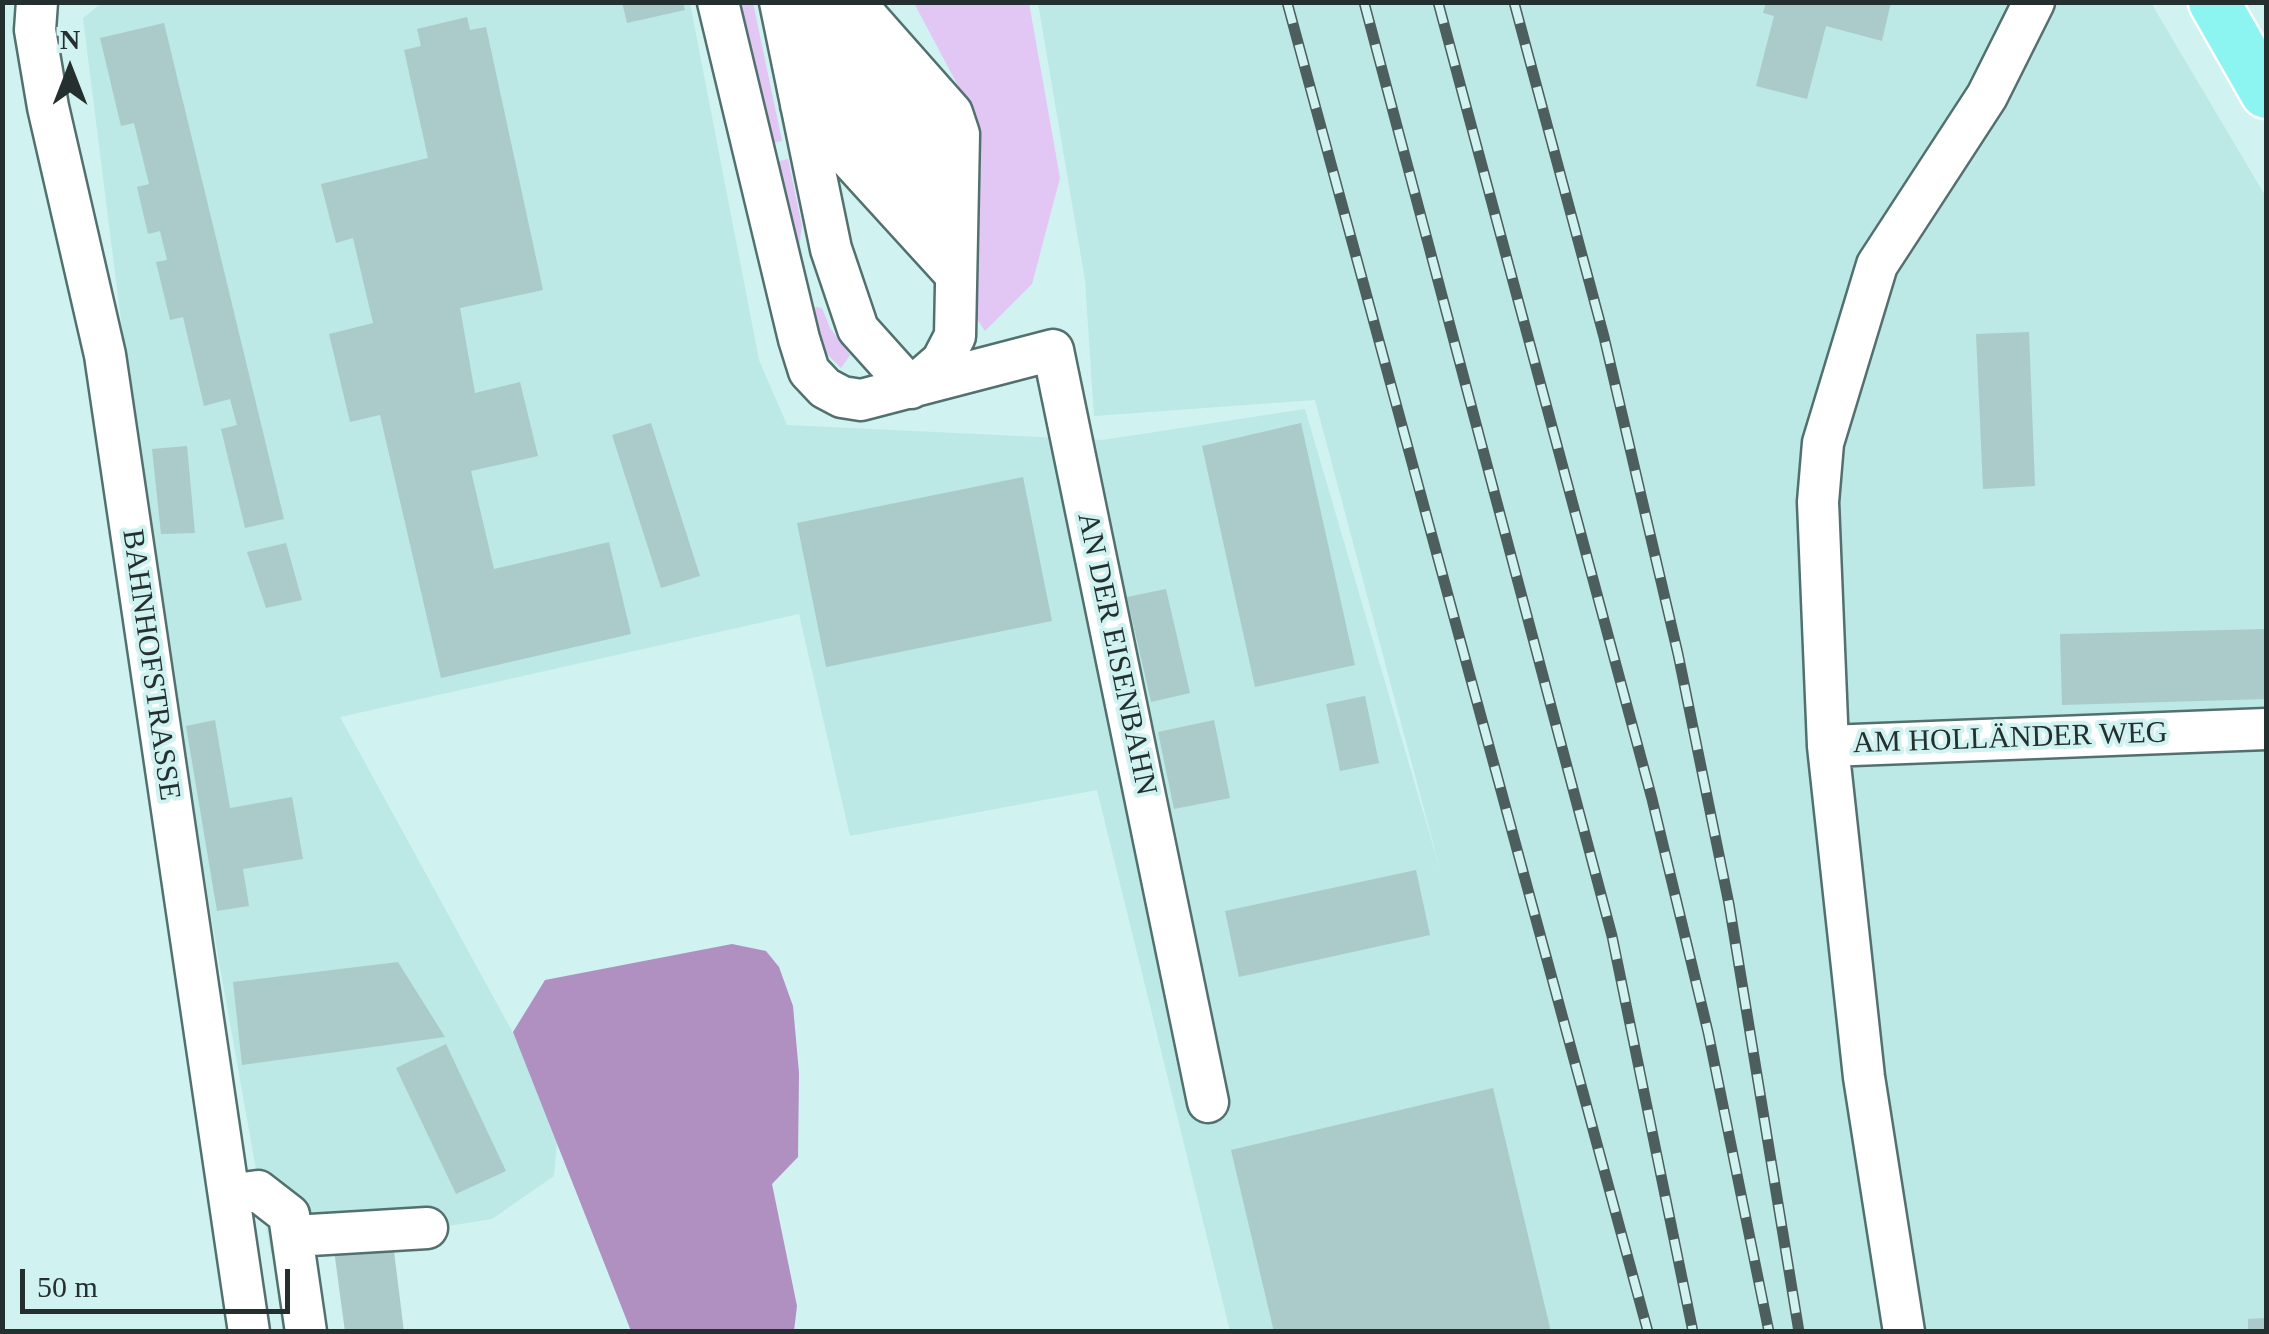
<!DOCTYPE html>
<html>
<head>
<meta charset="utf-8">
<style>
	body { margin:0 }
	#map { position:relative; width:2269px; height:1334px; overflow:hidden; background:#d0f2f0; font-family:"Times New Roman",serif }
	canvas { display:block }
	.frame { position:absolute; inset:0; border:5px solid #23302f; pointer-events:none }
	.north { position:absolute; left:20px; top:20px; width:100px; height:100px; -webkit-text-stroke:8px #d0f2f0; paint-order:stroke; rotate:0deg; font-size:28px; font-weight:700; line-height:40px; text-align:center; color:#23302f }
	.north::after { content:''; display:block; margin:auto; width:35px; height:45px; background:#23302f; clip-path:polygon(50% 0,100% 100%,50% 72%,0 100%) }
	.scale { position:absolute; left:20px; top:1269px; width:270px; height:45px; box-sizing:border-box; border:5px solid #23302f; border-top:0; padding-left:12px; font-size:30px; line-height:35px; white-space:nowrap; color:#23302f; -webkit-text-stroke:8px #d0f2f0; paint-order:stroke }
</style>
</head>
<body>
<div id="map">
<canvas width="2269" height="1334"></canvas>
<div class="frame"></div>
<div class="north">N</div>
<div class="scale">50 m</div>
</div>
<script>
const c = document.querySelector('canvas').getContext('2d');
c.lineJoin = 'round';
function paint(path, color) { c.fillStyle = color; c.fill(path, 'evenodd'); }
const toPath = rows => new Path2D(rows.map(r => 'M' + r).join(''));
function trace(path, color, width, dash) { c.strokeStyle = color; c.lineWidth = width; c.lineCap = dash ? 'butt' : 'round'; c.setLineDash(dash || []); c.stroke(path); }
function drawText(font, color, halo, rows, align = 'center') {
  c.font = font + ' "Times New Roman",serif'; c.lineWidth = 8; c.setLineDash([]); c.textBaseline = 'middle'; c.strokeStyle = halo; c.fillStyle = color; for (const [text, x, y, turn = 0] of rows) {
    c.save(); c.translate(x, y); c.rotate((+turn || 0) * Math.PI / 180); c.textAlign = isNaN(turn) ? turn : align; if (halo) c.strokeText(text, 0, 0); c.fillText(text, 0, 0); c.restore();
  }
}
const built = toPath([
	[103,2,690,3,759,360,787,425,1103,440,1305,409,1441,873,1315,400,1094,416,1085,280,1038,3,2151,3,2266,197,2266,1331,1230,1331,1097,790,850,836,799,614,340,717,559,1117,554,1176,492,1219,271,1254,211,916,131,400,83,18]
]);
const green = toPath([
	[733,3,753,3,782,141,766,145],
	[914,3,1029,3,1060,178,1032,284,985,331,971,310,978,123],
	[788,159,802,226,797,262,772,163],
	[816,307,822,308,830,328,850,355,841,368,820,347,808,314]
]);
const water = toPath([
	[732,944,766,951,779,967,793,1006,799,1073,798,1157,772,1184,797,1306,794,1331,631,1331,513,1032,545,980]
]);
const building = toPath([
	[622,2,683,2,685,10,627,23],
	[1766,2,1891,2,1882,41,1826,26,1807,99,1756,86,1774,16,1763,13],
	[467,17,470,30,486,27,543,290,460,308,475,393,520,382,538,456,471,471,494,569,609,542,631,634,441,678,380,415,350,422,329,334,373,323,353,238,336,243,321,184,428,158,404,50,421,46,417,29],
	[164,23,284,519,245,528,221,429,237,425,230,399,204,406,183,317,170,320,156,262,167,260,160,231,148,234,137,187,149,184,134,123,121,126,100,38],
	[2029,332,2035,486,1983,489,1976,334],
	[651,423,700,576,661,588,612,435],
	[1301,423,1355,665,1255,687,1202,446],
	[187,446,195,533,161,534,152,449],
	[1023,477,1052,621,826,667,797,523],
	[286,543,302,600,266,608,247,552],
	[1166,589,1190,693,1151,702,1127,597],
	[2266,629,2266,699,2062,705,2060,634],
	[1365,696,1379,763,1340,771,1326,704],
	[215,720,230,808,292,797,303,859,243,869,249,906,217,911,186,726],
	[1214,720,1230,798,1174,809,1158,732],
	[1416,870,1430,935,1239,977,1225,911],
	[398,962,445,1037,242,1065,233,982],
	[446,1044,506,1171,456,1194,396,1068],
	[1493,1088,1551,1332,1274,1332,1231,1150],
	[393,1243,404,1332,345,1332,334,1250],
	[2266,1318,2266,1332,2248,1332,2248,1319]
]);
const minor = toPath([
	[37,2,35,30,48,107,105,355,249,1332],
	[718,2,799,339,809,371,825,388,842,397,861,400,1053,350,1208,1102],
	[780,2,831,249,858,329,911,388],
	[807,2,958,173],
	[854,2,952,113,959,134,955,336,942,361,911,388],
	[2034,2,1987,96,1877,265,1823,443,1818,502,1828,746,2266,729],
	[788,39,956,225],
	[801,105,956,275],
	[1828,746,1864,1077,1904,1332],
	[229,1195,258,1191,289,1215,306,1332],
	[294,1236,427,1228]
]);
const major = toPath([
	[2214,2,2266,93]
]);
const rail = toPath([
	[1287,2,1648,1332],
	[1364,2,1612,936,1693,1332],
	[1438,2,1652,799,1708,1032,1769,1332],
	[1514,2,1604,337,1678,654,1729,904,1799,1332]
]);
const streetNames = [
	["AN DER EISENBAHN",1116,654,78],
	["BAHNHOFSTRASSE",150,665,82],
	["AM HOLLÄNDER WEG",2010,739,-2]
];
paint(built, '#bce8e5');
paint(green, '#e2c6f3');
paint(water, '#af90c1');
paint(building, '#aacbc9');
trace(minor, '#52706e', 45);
trace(major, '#fff', 55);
trace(minor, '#fff', 40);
trace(major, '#8cf5f1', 50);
trace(rail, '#4c5e5d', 11);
trace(rail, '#d0f2f0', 8, [22]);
drawText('30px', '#23302f', '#d0f2f0', streetNames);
</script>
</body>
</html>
